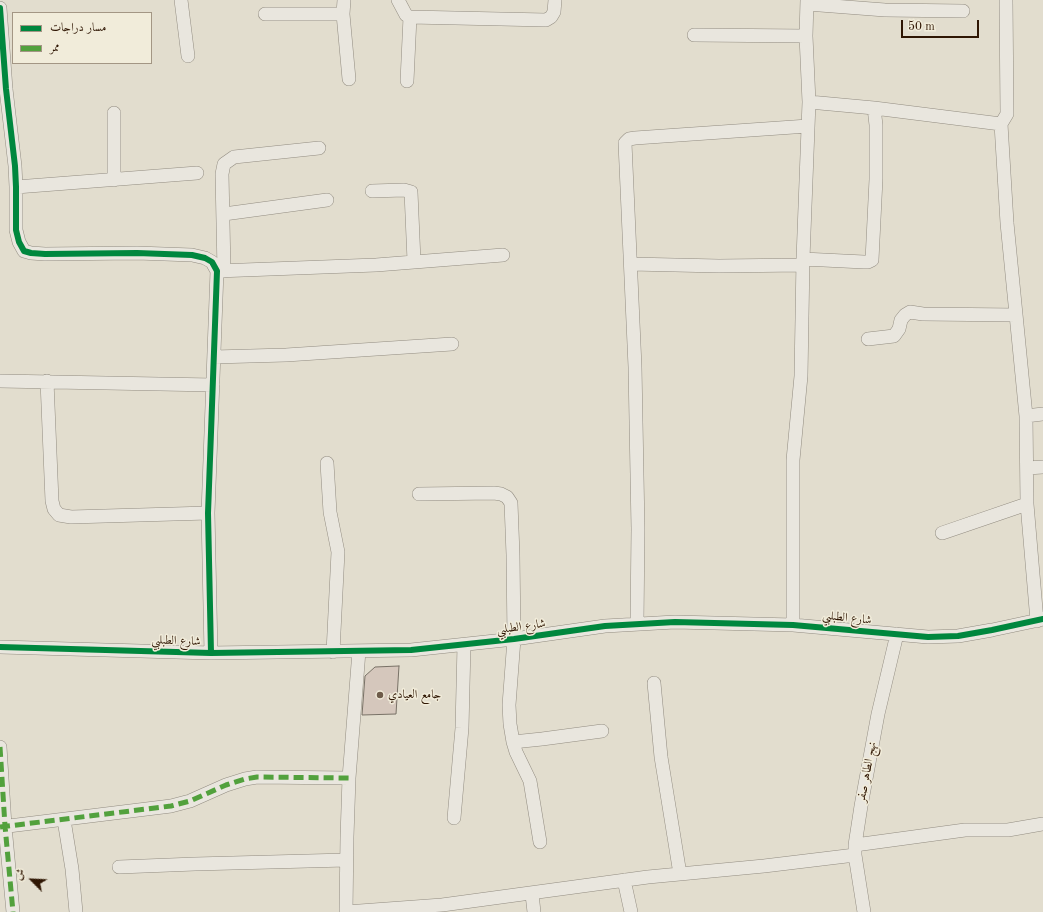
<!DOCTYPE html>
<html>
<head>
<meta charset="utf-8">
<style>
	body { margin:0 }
	#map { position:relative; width:1043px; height:912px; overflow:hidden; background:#e2ddce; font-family:"Old Standard TT",Amiri,serif }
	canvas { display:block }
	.legend { position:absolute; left:12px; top:12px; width:140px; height:52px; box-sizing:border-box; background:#f1ecda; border:1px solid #a39684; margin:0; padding:5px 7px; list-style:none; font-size:12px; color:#2f1603 }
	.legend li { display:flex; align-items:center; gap:8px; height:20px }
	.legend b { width:20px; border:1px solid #a39684 }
	.north { position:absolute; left:12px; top:860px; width:40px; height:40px; -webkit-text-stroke:3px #f1ecda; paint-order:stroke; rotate:294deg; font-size:11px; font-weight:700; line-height:16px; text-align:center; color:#2f1603 }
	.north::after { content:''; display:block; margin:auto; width:14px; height:18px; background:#2f1603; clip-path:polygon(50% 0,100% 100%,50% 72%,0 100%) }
	.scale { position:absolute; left:901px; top:20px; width:78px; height:18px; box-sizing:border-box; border:2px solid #2f1603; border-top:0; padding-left:5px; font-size:12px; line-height:14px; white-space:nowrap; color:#2f1603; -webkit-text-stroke:3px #f1ecda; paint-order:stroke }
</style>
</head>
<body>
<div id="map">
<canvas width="1043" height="912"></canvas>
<ul class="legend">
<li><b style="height:5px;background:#00873e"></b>مسار دراجات</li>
<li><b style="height:5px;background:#52a13d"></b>ممر</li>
</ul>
<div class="north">ش</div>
<div class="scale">50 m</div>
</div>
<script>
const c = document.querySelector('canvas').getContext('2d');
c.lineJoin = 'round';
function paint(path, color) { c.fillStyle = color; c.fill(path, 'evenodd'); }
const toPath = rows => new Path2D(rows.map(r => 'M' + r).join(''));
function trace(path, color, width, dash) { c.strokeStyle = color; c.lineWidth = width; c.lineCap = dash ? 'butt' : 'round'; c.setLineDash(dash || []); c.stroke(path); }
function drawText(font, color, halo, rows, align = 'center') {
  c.font = font + ' "Old Standard TT",Amiri,serif'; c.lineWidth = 3; c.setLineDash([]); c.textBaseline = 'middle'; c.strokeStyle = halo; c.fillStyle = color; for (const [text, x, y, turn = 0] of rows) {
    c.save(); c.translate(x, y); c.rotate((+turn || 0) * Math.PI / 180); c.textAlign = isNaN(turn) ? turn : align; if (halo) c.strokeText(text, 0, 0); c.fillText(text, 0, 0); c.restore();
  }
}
const building = toPath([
	[399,666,396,714,362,715,365,676,375,667,399,666]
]);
const minor = toPath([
	[181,0,188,56],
	[344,0,343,14,349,79],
	[398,0,406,15,410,17,407,81],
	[1006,0,1007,114,1001,124,1007,223,1026,416,1027,504,1037,621],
	[807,4,885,10,963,11],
	[0,8,6,89,15,166,16,187,16,230,19,242,24,251,31,253,45,254,137,253,192,255,205,258,212,262,217,271,208,513,211,653],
	[265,14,343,14],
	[410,17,546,20,551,17,554,12,555,0],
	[694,35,806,36],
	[809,102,874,108,1001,124],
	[114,113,114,180],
	[16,187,197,173],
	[372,191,404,190,411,192,414,261],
	[224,214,327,200],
	[803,259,864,262,868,262,872,260,876,179,876,125,874,108],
	[631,264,719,266,803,265],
	[217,271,376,265,503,255],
	[224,271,222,174,224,164,234,157,319,148],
	[868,339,894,336,899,329,901,320,905,315,910,312,923,314,1016,315],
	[214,357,286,355,452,344],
	[0,381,213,385],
	[47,381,52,501,54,509,59,515,71,517,208,513],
	[1026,416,1043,414],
	[327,463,330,512,338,552,333,652],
	[1027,468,1043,467],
	[419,494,494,493,501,494,507,497,511,503,513,555,514,639,509,705,510,724,513,742,542,739,602,731],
	[942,533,1027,504],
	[637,623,638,529,635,367,625,143,629,139,635,138,808,126],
	[793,625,793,460,801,376,803,259,809,102,806,36,807,0],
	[0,647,211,653,411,650,514,639,605,626,675,622,793,625,928,637,958,636,992,630,1043,619],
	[654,683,661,757,680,874],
	[513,742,516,752,530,781,540,842],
	[0,747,5,826,13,912],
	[454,818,462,728,464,645],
	[64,820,72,869,76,912],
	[0,827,171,806,190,801,226,785,245,779,257,777,349,778],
	[855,845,965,830,1008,830,1043,824],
	[119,867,195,864,346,860],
	[624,880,631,912],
	[532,894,534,912],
	[346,912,442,905,648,877,764,866,855,855],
	[346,912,347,837,349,778,359,651],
	[864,912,855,855,855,845,861,806,878,714,897,634]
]);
const quiet = toPath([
	[0,747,5,826,13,912],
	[0,827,171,806,190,801,226,785,245,779,257,777,349,778]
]);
const cycleway = toPath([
	[0,8,6,89,15,166,16,187,16,230,19,242,24,251,31,253,45,254,137,253,192,255,205,258,212,262,217,271,208,513,211,653],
	[0,647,211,653,411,650,514,639,605,626,675,622,793,625,928,637,958,636,992,630,1043,619]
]);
const markers = [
	[380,695,4,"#6e5c4a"]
];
const streetNames = [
	["شارع الطبلبي",847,618,6],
	["شارع الطبلبي",521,627,-8],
	["شارع الطبلبي",176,641,2],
	["نهج الطاهر صفر",867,772,-79]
];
const poiNames = [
	["جامع العيادي",388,695]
];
paint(building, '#d5c7bc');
trace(building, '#787166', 1);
trace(minor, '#928c81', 14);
trace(minor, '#e9e6de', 13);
trace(quiet, '#52a13d', 5, [10, 5]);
trace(cycleway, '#00873e', 6);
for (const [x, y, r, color] of markers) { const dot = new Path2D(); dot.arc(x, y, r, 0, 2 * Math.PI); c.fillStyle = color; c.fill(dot); trace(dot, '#f1ecda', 1.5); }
drawText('12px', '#2f1603', '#f1ecda', streetNames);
drawText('12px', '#2f1603', '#f1ecda', poiNames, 'left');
</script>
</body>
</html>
